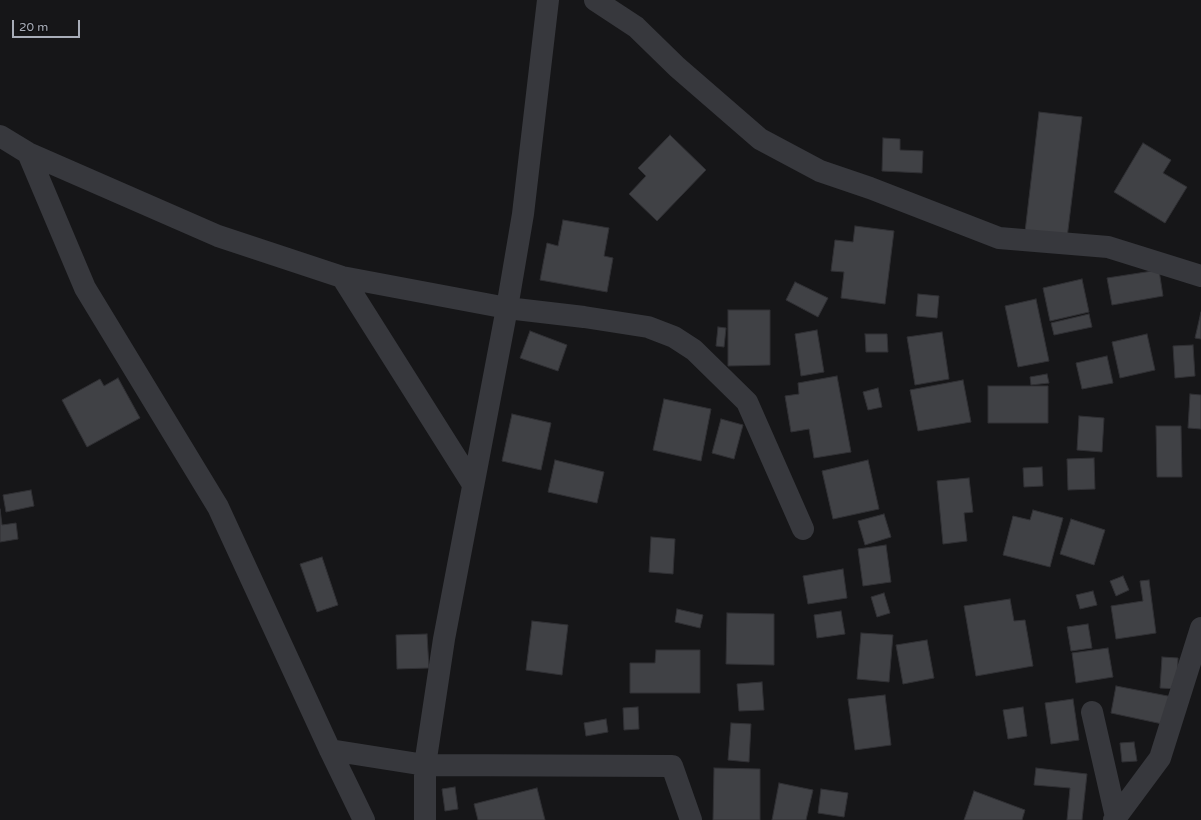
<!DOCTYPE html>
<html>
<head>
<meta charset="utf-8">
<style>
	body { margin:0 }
	#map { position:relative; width:1201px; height:820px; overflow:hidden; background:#161618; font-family:"Varela Round",sans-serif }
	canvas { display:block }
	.scale { position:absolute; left:12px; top:20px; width:68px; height:18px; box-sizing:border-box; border:2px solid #a8adb8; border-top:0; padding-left:5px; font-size:12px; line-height:14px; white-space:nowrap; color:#a8adb8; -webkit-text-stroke:3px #111113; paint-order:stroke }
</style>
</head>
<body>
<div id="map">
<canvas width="1201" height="820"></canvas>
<div class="scale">20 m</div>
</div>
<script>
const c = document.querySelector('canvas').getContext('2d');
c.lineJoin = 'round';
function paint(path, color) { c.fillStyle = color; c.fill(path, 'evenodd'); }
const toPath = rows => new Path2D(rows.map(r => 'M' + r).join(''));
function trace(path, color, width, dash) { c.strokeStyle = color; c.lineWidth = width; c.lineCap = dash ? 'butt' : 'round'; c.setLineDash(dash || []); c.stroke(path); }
const building = toPath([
	[1039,112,1082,117,1067,238,1025,232,1039,112],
	[670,135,706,170,657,221,629,194,646,176,638,168,670,135],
	[883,138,900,139,900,150,923,151,922,173,882,171,883,138],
	[1143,143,1171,160,1163,173,1187,187,1165,223,1114,192,1143,143],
	[563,220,609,228,604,256,613,258,607,292,540,280,547,243,558,246,563,220],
	[855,226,894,231,885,304,841,298,844,272,831,271,835,240,853,242,855,226],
	[1159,270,1163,296,1112,305,1107,278,1159,270],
	[1082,279,1089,312,1050,321,1043,288,1082,279],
	[795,282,828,298,818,317,786,300,795,282],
	[918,294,939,296,937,318,916,316,918,294],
	[1036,299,1049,361,1018,367,1005,306,1036,299],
	[728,310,770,310,770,365,728,366,728,310],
	[1201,312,1201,339,1195,338,1201,312],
	[1089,314,1092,327,1054,335,1051,323,1089,314],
	[718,327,726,328,724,347,716,346,718,327],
	[817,330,824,372,801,376,795,334,817,330],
	[530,331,567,345,558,371,520,358,530,331],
	[942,332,949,379,915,385,907,337,942,332],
	[865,334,887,334,888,352,866,352,865,334],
	[1147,334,1155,370,1120,378,1112,342,1147,334],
	[1193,345,1195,376,1175,378,1173,346,1193,345],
	[1107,356,1113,383,1082,389,1076,363,1107,356],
	[1047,374,1049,383,1031,385,1030,377,1047,374],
	[837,376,851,452,814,458,809,429,791,432,785,396,799,394,798,383,837,376],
	[118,378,140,418,87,447,62,400,100,379,104,386,118,378],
	[963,380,971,422,918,431,910,390,963,380],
	[988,386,1048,386,1048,423,988,423,988,386],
	[878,388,882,407,868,410,863,392,878,388],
	[1190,394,1201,395,1201,429,1188,428,1190,394],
	[664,399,711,409,701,461,653,450,664,399],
	[512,414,551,423,541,470,502,461,512,414],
	[1079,416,1104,418,1102,452,1077,450,1079,416],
	[721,419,743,425,734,459,712,453,721,419],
	[1156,426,1181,426,1182,477,1157,477,1156,426],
	[1094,458,1095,489,1068,490,1067,459,1094,458],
	[555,460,604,472,597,503,548,492,555,460],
	[868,460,879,509,833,519,822,471,868,460],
	[1042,467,1043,486,1024,487,1023,468,1042,467],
	[969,478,973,512,964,513,967,541,943,544,937,481,969,478],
	[31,490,34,506,6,512,3,495,31,490],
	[0,509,2,525,16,523,18,539,0,542,0,509],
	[1033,510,1063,518,1050,567,1003,555,1013,516,1030,520,1033,510],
	[884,514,891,537,865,545,858,521,884,514],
	[1071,519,1105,530,1094,565,1060,554,1071,519],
	[651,537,675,539,673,574,649,572,651,537],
	[886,545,891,582,863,586,858,549,886,545],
	[322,557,338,605,317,612,300,564,322,557],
	[843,569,847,598,808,604,803,576,843,569],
	[1123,576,1129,590,1116,596,1110,581,1123,576],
	[1149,580,1156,633,1116,639,1111,606,1143,601,1140,581,1149,580],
	[1093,591,1097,605,1080,609,1076,595,1093,591],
	[884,593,890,613,877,617,871,597,884,593],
	[1010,599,1014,621,1025,620,1033,666,976,676,964,606,1010,599],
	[677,609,703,615,700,628,675,622,677,609],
	[841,611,845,634,817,638,814,615,841,611],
	[727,613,774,614,774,665,726,664,727,613],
	[532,621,568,625,562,675,526,670,532,621],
	[1088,624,1092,648,1071,651,1067,627,1088,624],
	[861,633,893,635,889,682,857,679,861,633],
	[427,634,429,668,397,669,396,635,427,634],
	[927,640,934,678,903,684,896,645,927,640],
	[1108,648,1113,677,1076,683,1072,653,1108,648],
	[656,650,700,650,700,693,630,693,630,663,655,663,656,650],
	[1162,657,1178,658,1177,689,1160,688,1162,657],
	[762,682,764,710,739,711,737,684,762,682],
	[1116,686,1173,697,1167,725,1111,713,1116,686],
	[885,695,891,745,855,750,848,699,885,695],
	[1073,699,1079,740,1051,744,1045,703,1073,699],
	[638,707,639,729,624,730,623,708,638,707],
	[1023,707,1027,736,1008,739,1003,710,1023,707],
	[606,719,608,732,586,736,584,723,606,719],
	[731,723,751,724,749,762,728,760,731,723],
	[1134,742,1137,761,1122,762,1120,743,1134,742],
	[714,768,760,769,760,820,713,820,714,768],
	[1036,768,1087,774,1082,820,1067,820,1070,788,1034,785,1036,768],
	[779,783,813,790,806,820,772,820,779,783],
	[455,787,458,809,445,811,442,789,455,787],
	[537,788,545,820,478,820,474,804,537,788],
	[821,789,848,793,844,817,818,813,821,789],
	[974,791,1025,810,1022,820,964,820,974,791]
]);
const minor = toPath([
	[595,0,636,27,677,67,760,139,820,171,870,188,999,238,1108,247,1201,276],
	[0,136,28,153,218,236,342,277,507,308,584,317,648,327,674,337,694,350,747,402,803,529],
	[28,153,85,288,218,507,330,750,364,820],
	[342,277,472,483],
	[1092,712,1116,817],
	[330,750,425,765,672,766,691,820],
	[425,820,425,765,444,639,507,308,523,214,548,0],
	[1114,820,1160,758,1201,628]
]);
paint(building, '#404145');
trace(building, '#303034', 1);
trace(minor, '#37383d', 22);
</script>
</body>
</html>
